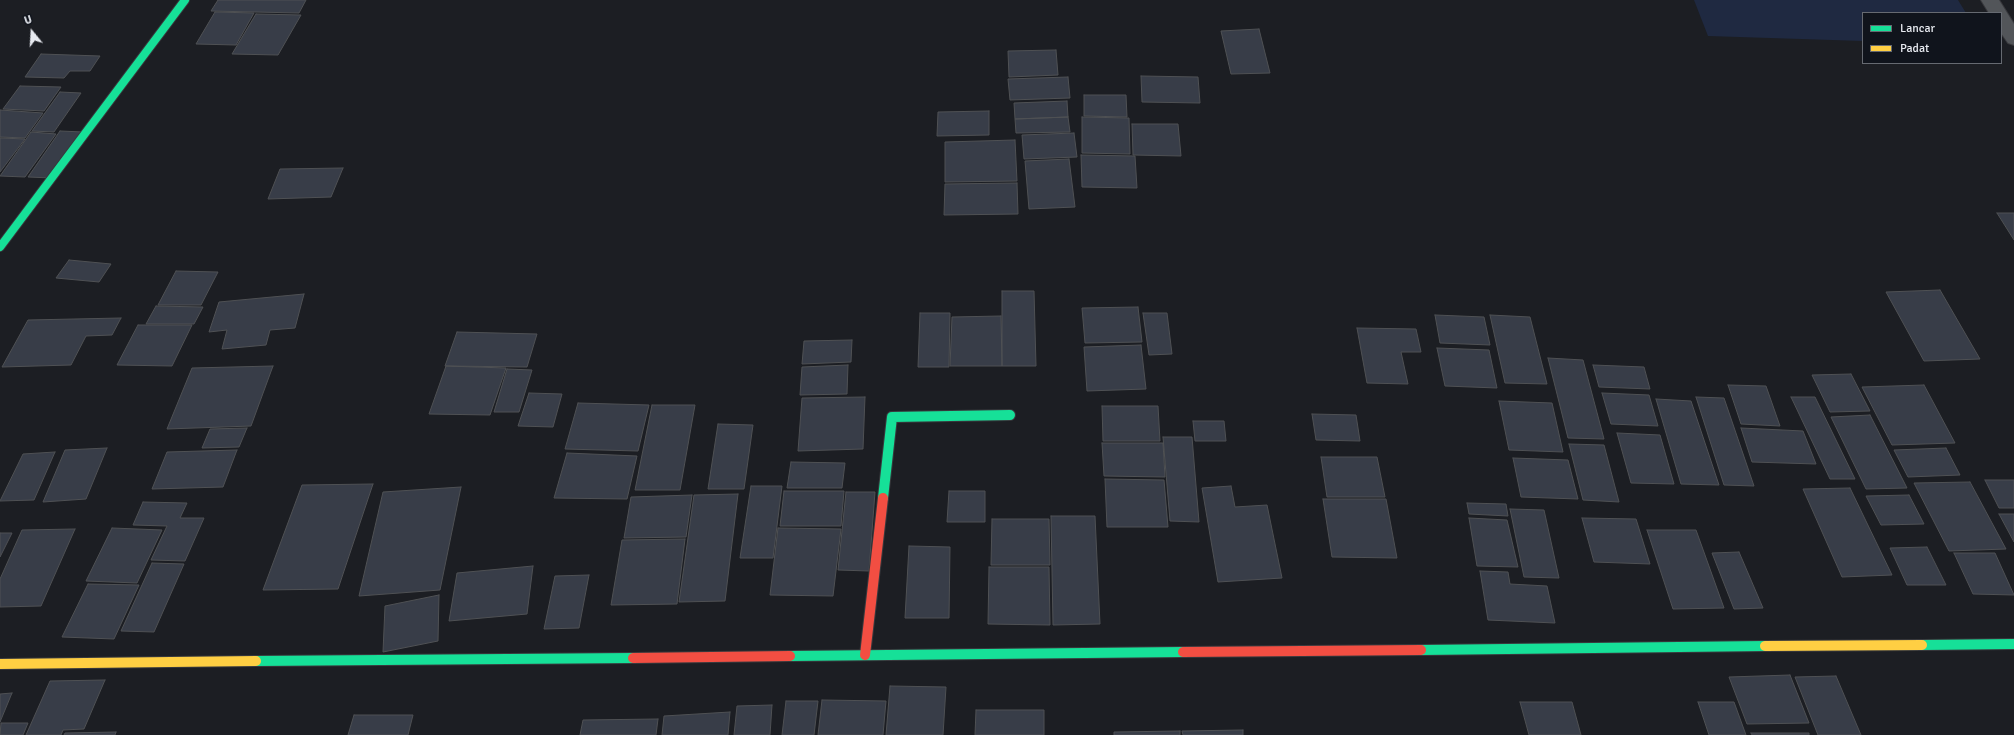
<!DOCTYPE html>
<html>
<head>
<meta charset="utf-8">
<style>
	body { margin:0 }
	#map { position:relative; width:2014px; height:735px; overflow:hidden; background:#1c1e23; font-family:Signika,sans-serif }
	canvas { display:block }
	.legend { position:absolute; left:1862px; top:12px; width:140px; height:52px; box-sizing:border-box; background:#10141c; border:1px solid #666a71; margin:0; padding:5px 7px; list-style:none; font-size:12px; color:#e7eaf0 }
	.legend li { display:flex; align-items:center; gap:8px; height:20px }
	.legend b { width:20px; border:1px solid #666a71 }
	.north { position:absolute; left:12px; top:12px; width:40px; height:40px; -webkit-text-stroke:3px #10141c; paint-order:stroke; rotate:342deg; font-size:11px; font-weight:700; line-height:16px; text-align:center; color:#e7eaf0 }
	.north::after { content:''; display:block; margin:auto; width:14px; height:18px; background:#e7eaf0; clip-path:polygon(50% 0,100% 100%,50% 72%,0 100%) }
</style>
</head>
<body>
<div id="map">
<canvas width="2014" height="735"></canvas>
<ul class="legend">
<li><b style="height:5px;background:#16e098"></b>Lancar</li>
<li><b style="height:5px;background:#ffcf43"></b>Padat</li>
</ul>
<div class="north">U</div>
</div>
<script>
const c = document.querySelector('canvas').getContext('2d');
c.lineJoin = 'round';
function paint(path, color) { c.fillStyle = color; c.fill(path, 'evenodd'); }
const toPath = rows => new Path2D(rows.map(r => 'M' + r).join(''));
function trace(path, color, width, dash) { c.strokeStyle = color; c.lineWidth = width; c.lineCap = dash ? 'butt' : 'round'; c.setLineDash(dash || []); c.stroke(path); }
const green = toPath([
	[1694,0,1958,0,1966,13,1863,13,1863,41,1708,36]
]);
const building = toPath([
	[218,0,306,0,299,13,211,11,218,0],
	[215,12,254,13,236,45,196,44,215,12],
	[256,14,301,15,278,55,232,54,256,14],
	[1259,29,1270,73,1231,74,1221,31,1259,29],
	[1056,50,1058,75,1009,77,1008,51,1056,50],
	[41,54,100,56,90,71,70,71,64,78,25,77,41,54],
	[1141,76,1198,77,1200,103,1142,102,1141,76],
	[1068,77,1070,98,1010,100,1008,79,1068,77],
	[20,86,61,87,44,111,3,109,20,86],
	[60,92,81,93,54,132,32,131,60,92],
	[1084,95,1126,95,1127,117,1084,116,1084,95],
	[1067,101,1068,117,1015,119,1014,103,1067,101],
	[0,110,43,113,25,138,0,137,0,110],
	[989,111,989,135,937,136,938,112,989,111],
	[1068,117,1070,132,1016,133,1015,119,1068,117],
	[1082,117,1129,118,1130,154,1082,153,1082,117],
	[1132,124,1178,124,1181,156,1133,155,1132,124],
	[60,131,83,132,52,178,28,177,60,131],
	[31,132,56,134,25,177,0,176,31,132],
	[1074,133,1077,157,1024,159,1022,135,1074,133],
	[0,138,25,139,0,172,0,138],
	[1015,140,1017,181,945,182,945,142,1015,140],
	[1081,155,1135,156,1137,188,1082,187,1081,155],
	[1069,159,1075,207,1029,209,1025,161,1069,159],
	[343,168,331,197,268,199,280,169,343,168],
	[1017,183,1018,214,944,215,945,184,1017,183],
	[1997,213,2014,213,2014,240,1997,213],
	[69,260,111,264,99,282,56,278,69,260],
	[176,271,218,272,201,305,158,305,176,271],
	[1940,290,1980,359,1924,361,1886,292,1940,290],
	[1002,291,1034,291,1036,366,1002,366,1002,291],
	[304,294,295,328,270,330,266,345,222,349,227,330,209,332,219,302,304,294],
	[156,306,203,307,194,324,146,324,156,306],
	[1138,307,1142,342,1085,343,1082,308,1138,307],
	[920,313,950,313,949,367,918,367,920,313],
	[1143,313,1167,313,1172,354,1149,355,1143,313],
	[1435,315,1484,317,1490,345,1440,343,1435,315],
	[1490,315,1530,317,1547,384,1505,383,1490,315],
	[1001,316,1002,366,950,366,952,317,1001,316],
	[121,318,112,335,86,336,71,365,2,367,28,320,121,318],
	[138,325,192,325,172,366,117,365,138,325],
	[1357,328,1416,329,1421,352,1401,352,1408,384,1367,383,1357,328],
	[457,332,537,334,527,367,445,366,457,332],
	[852,340,851,362,802,364,804,341,852,340],
	[1141,345,1146,389,1087,391,1084,347,1141,345],
	[1437,348,1489,350,1497,388,1445,386,1437,348],
	[1548,358,1583,360,1604,439,1568,438,1548,358],
	[848,365,847,394,800,395,802,367,848,365],
	[1593,365,1644,367,1650,389,1599,387,1593,365],
	[273,366,251,426,167,429,192,368,273,366],
	[446,366,506,368,490,415,429,414,446,366],
	[507,369,532,370,519,412,494,412,507,369],
	[1851,374,1870,411,1830,412,1812,375,1851,374],
	[1728,385,1766,386,1780,426,1741,424,1728,385],
	[1924,385,1955,443,1892,445,1862,387,1924,385],
	[529,393,562,394,553,427,518,426,529,393],
	[1602,393,1649,395,1658,426,1611,424,1602,393],
	[865,397,863,449,798,451,802,398,865,397],
	[1696,397,1724,398,1754,486,1724,485,1696,397],
	[1791,397,1815,397,1855,479,1830,479,1791,397],
	[1656,399,1691,401,1719,485,1681,484,1656,399],
	[1499,401,1552,403,1563,452,1509,450,1499,401],
	[578,403,649,405,638,451,565,449,578,403],
	[652,405,695,405,680,490,635,490,652,405],
	[1102,406,1158,406,1160,441,1103,441,1102,406],
	[1312,414,1356,415,1360,441,1316,440,1312,414],
	[1870,415,1907,488,1866,489,1831,417,1870,415],
	[1193,421,1224,421,1226,441,1195,441,1193,421],
	[718,424,753,425,744,489,708,489,718,424],
	[247,428,239,447,202,448,210,429,247,428],
	[1741,428,1803,431,1816,464,1752,462,1741,428],
	[1617,433,1660,435,1674,484,1631,483,1617,433],
	[1163,437,1192,437,1199,522,1170,521,1163,437],
	[1102,443,1163,443,1165,477,1104,476,1102,443],
	[1569,444,1604,445,1619,502,1583,500,1569,444],
	[107,448,86,499,43,502,65,450,107,448],
	[1946,448,1960,475,1908,477,1894,450,1946,448],
	[237,450,223,487,152,489,167,452,237,450],
	[55,452,34,500,0,501,23,454,55,452],
	[567,453,637,456,627,499,554,498,567,453],
	[1321,457,1377,457,1385,497,1327,497,1321,457],
	[1513,458,1568,460,1578,499,1521,497,1513,458],
	[791,462,845,463,842,488,787,488,791,462],
	[1105,479,1164,480,1168,527,1107,527,1105,479],
	[1985,480,2014,480,2014,508,1999,508,1985,480],
	[1970,482,2006,549,1949,551,1914,483,1970,482],
	[373,484,338,589,263,590,302,485,373,484],
	[751,486,782,486,773,558,740,558,751,486],
	[1231,486,1235,507,1267,505,1282,578,1218,582,1202,488,1231,486],
	[461,487,440,590,359,596,383,492,461,487],
	[1850,488,1892,575,1842,577,1803,489,1850,488],
	[784,491,844,491,841,526,780,526,784,491],
	[949,491,985,491,985,522,947,522,949,491],
	[846,492,875,492,869,571,838,570,846,492],
	[738,494,725,601,679,602,694,495,738,494],
	[692,495,686,537,624,538,631,497,692,495],
	[1909,495,1924,524,1881,525,1866,496,1909,495],
	[1323,499,1386,499,1397,558,1332,557,1323,499],
	[143,502,187,503,180,518,204,518,185,561,151,560,167,526,133,525,143,502],
	[1467,503,1506,504,1508,516,1469,514,1467,503],
	[1510,509,1544,510,1559,578,1524,577,1510,509],
	[1999,514,2014,514,2014,542,1999,514],
	[1051,516,1095,516,1100,624,1053,625,1051,516],
	[1469,518,1507,520,1518,567,1477,566,1469,518],
	[1582,518,1636,519,1650,564,1594,562,1582,518],
	[992,519,1049,519,1050,565,991,565,992,519],
	[112,528,162,530,137,583,86,581,112,528],
	[778,528,841,529,833,596,770,595,778,528],
	[75,529,41,606,0,607,0,579,22,530,75,529],
	[1647,530,1696,530,1724,608,1673,609,1647,530],
	[0,533,12,533,0,557,0,533],
	[685,539,677,604,611,605,622,540,685,539],
	[909,546,950,547,949,618,905,618,909,546],
	[1927,547,1946,585,1907,585,1890,548,1927,547],
	[1739,552,1763,608,1734,609,1712,553,1739,552],
	[1954,553,1995,553,2014,595,1973,594,1954,553],
	[152,563,184,564,154,632,121,631,152,563],
	[533,566,527,614,449,621,457,573,533,566],
	[989,567,1049,567,1050,625,988,624,989,567],
	[1480,571,1508,572,1510,584,1547,586,1555,623,1488,620,1480,571],
	[589,575,579,628,544,629,555,576,589,575],
	[88,584,139,585,114,639,62,637,88,584],
	[439,595,438,641,383,652,385,606,439,595],
	[1790,675,1809,723,1747,724,1729,677,1790,675],
	[1836,676,1861,735,1818,735,1795,677,1836,676],
	[105,680,84,729,63,730,61,735,26,735,50,681,105,680],
	[890,686,946,687,943,735,886,735,890,686],
	[12,693,0,722,0,694,12,693],
	[822,700,886,701,883,735,818,735,822,700],
	[786,701,818,701,814,735,782,735,786,701],
	[1520,702,1572,702,1581,735,1529,735,1520,702],
	[1698,702,1734,702,1746,735,1709,735,1698,702],
	[772,705,770,735,734,735,737,706,772,705],
	[976,710,1044,710,1044,735,975,735,976,710],
	[730,712,728,735,662,735,664,716,730,712],
	[354,715,413,715,408,735,348,735,354,715],
	[658,719,656,735,580,735,583,720,658,719],
	[1,723,28,723,23,735,0,735,1,723],
	[1243,730,1243,735,1183,735,1182,731,1243,730],
	[1180,731,1180,735,1114,735,1114,732,1180,731],
	[116,732,115,735,64,735,65,733,116,732],
	[1751,733,1809,733,1809,735,1752,735,1751,733]
]);
const street = toPath([
	[1981,0,1999,0,2014,24,2014,45,2008,43,2001,33,2001,13,1989,13,1981,0]
]);
const fastFar1 = toPath([
	[0,247,185,0]
]);
const fast = toPath([
	[883,498,892,417,1010,415],
	[1922,645,2014,644],
	[1421,650,1765,646],
	[790,656,1183,652],
	[256,661,633,658]
]);
const slow = toPath([
	[1765,646,1922,645],
	[0,664,256,661]
]);
const jam = toPath([
	[1183,652,1421,650],
	[865,655,883,498],
	[633,658,790,656]
]);
paint(green, '#1f2941');
paint(building, '#383d48');
trace(building, '#4f5154', 1);
trace(street, '#38393d', 2);
trace(fastFar1, '#38393d', 10);
trace(fast, '#38393d', 12);
trace(slow, '#38393d', 12);
trace(jam, '#38393d', 12);
paint(street, '#525559');
trace(fastFar1, '#16e098', 8);
trace(fast, '#16e098', 10);
trace(slow, '#ffcf43', 10);
trace(jam, '#f24e42', 10);
</script>
</body>
</html>
